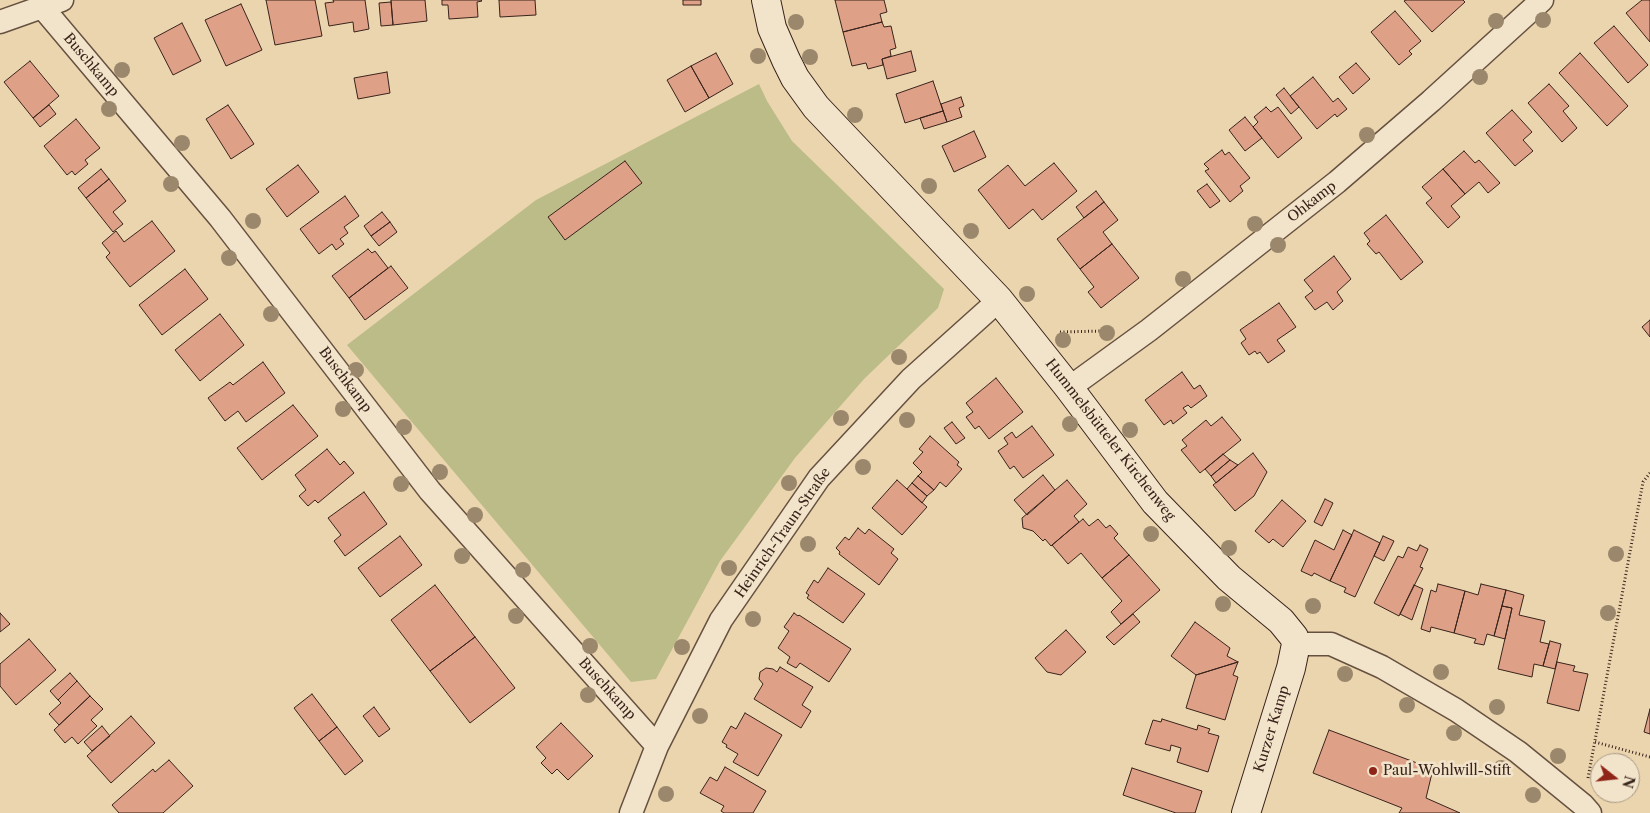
<!DOCTYPE html>
<html>
<head>
<meta charset="utf-8">
<style>
	body { margin:0 }
	#map { position:relative; width:1650px; height:813px; overflow:hidden; background:#ebd5ae; font-family:"Libre Caslon Text",serif }
	canvas { display:block }
	.north { position:absolute; left:1590px; top:753px; width:50px; height:50px; box-sizing:border-box; background:#f2e4ca; border:1px solid #a89784; border-radius:50%; rotate:106deg; font-size:14px; font-weight:700; line-height:20px; text-align:center; color:#39231b }
	.north::after { content:''; display:block; margin:auto; width:18px; height:22px; background:#8f2418; clip-path:polygon(50% 0,100% 100%,50% 72%,0 100%) }
</style>
</head>
<body>
<div id="map">
<canvas width="1650" height="813"></canvas>
<div class="north">N</div>
</div>
<script>
const c = document.querySelector('canvas').getContext('2d');
c.lineJoin = 'round';
function paint(path, color) { c.fillStyle = color; c.fill(path, 'evenodd'); }
const toPath = rows => new Path2D(rows.map(r => 'M' + r).join(''));
function trace(path, color, width, dash) { c.strokeStyle = color; c.lineWidth = width; c.lineCap = dash ? 'butt' : 'round'; c.setLineDash(dash || []); c.stroke(path); }
function drawText(font, color, halo, rows, align = 'center') {
  c.font = font + ' "Libre Caslon Text",serif'; c.lineWidth = 5; c.setLineDash([]); c.textBaseline = 'middle'; c.strokeStyle = halo; c.fillStyle = color; for (const [text, x, y, turn = 0] of rows) {
    c.save(); c.translate(x, y); c.rotate((+turn || 0) * Math.PI / 180); c.textAlign = isNaN(turn) ? turn : align; if (halo) c.strokeText(text, 0, 0); c.fillText(text, 0, 0); c.restore();
  }
}
const green = toPath([
	[759,84,767,101,792,141,944,289,938,308,864,379,795,458,720,561,656,679,631,682,347,345,536,200]
]);
const building = toPath([
	[266,0,315,0,322,36,275,45,266,0],
	[333,0,365,0,369,29,354,32,353,22,329,26,325,3,334,2,333,0],
	[391,0,425,0,427,21,393,25,391,0],
	[442,0,481,0,482,1,477,2,478,17,449,19,448,5,442,5,442,0],
	[499,0,535,0,536,15,500,17,499,0],
	[683,0,701,0,701,5,683,5,683,0],
	[835,0,884,0,887,12,880,14,882,22,843,32,835,0],
	[1406,0,1463,0,1465,2,1432,32,1404,1,1406,0],
	[1642,0,1650,0,1650,42,1626,13,1642,0],
	[391,2,393,25,381,26,379,3,391,2],
	[241,4,262,50,226,66,205,20,241,4],
	[1395,11,1421,41,1409,51,1412,54,1399,65,1371,32,1395,11],
	[882,22,884,27,891,26,896,48,890,50,891,56,882,59,883,65,868,69,866,63,852,66,843,32,882,22],
	[182,23,201,61,173,75,154,38,182,23],
	[1614,26,1648,65,1628,83,1594,43,1614,26],
	[911,51,916,71,887,79,882,59,911,51],
	[716,53,733,84,709,98,691,66,716,53],
	[1580,53,1628,106,1607,126,1559,73,1580,53],
	[30,61,59,96,33,118,4,82,30,61],
	[1356,63,1370,79,1353,94,1339,77,1356,63],
	[691,66,709,98,685,112,667,80,691,66],
	[387,72,390,93,358,99,354,78,387,72],
	[1313,77,1333,102,1338,98,1347,109,1337,117,1335,114,1317,129,1290,96,1313,77],
	[933,81,943,111,905,123,896,94,933,81],
	[1549,84,1569,106,1563,111,1577,128,1562,142,1528,103,1549,84],
	[1284,88,1299,107,1291,114,1276,95,1284,88],
	[961,97,964,106,959,108,962,117,947,122,941,104,961,97],
	[49,105,56,114,40,127,33,118,49,105],
	[228,105,254,144,231,159,206,119,228,105],
	[1266,107,1271,112,1278,107,1302,138,1278,158,1253,127,1258,122,1254,117,1266,107],
	[1512,110,1532,132,1523,140,1533,151,1515,166,1486,133,1512,110],
	[943,111,947,122,924,129,920,118,943,111],
	[1245,117,1262,138,1245,151,1229,130,1245,117],
	[76,119,100,148,85,160,88,164,75,175,72,171,67,175,44,146,76,119],
	[974,131,986,157,954,172,942,146,974,131],
	[1222,150,1225,155,1229,152,1250,178,1240,186,1243,191,1230,202,1205,171,1209,169,1204,164,1222,150],
	[1464,151,1475,163,1479,160,1500,183,1488,193,1479,182,1465,194,1443,169,1464,151],
	[625,161,642,183,565,240,548,217,625,161],
	[1054,163,1077,191,1042,220,1033,209,1009,229,978,190,1008,165,1025,186,1054,163],
	[298,165,319,192,287,217,266,189,298,165],
	[101,169,109,179,86,198,78,188,101,169],
	[1443,169,1465,194,1451,206,1460,217,1448,228,1426,203,1432,198,1422,187,1443,169],
	[109,179,126,201,113,212,123,224,113,232,86,198,109,179],
	[1207,184,1220,201,1210,208,1197,191,1207,184],
	[1096,191,1104,202,1084,218,1076,207,1096,191],
	[345,196,359,216,344,227,348,233,340,239,344,244,336,250,332,244,319,254,300,229,345,196],
	[1104,202,1118,220,1103,232,1112,244,1080,269,1057,239,1104,202],
	[382,212,390,222,371,236,364,226,382,212],
	[1386,215,1423,262,1401,280,1379,252,1376,254,1367,244,1370,241,1364,233,1386,215],
	[152,221,175,251,130,287,106,257,110,253,102,243,116,231,124,242,152,221],
	[390,222,397,232,379,246,371,236,390,222],
	[1112,244,1139,278,1101,308,1088,292,1094,287,1080,269,1112,244],
	[368,249,372,253,375,251,388,268,349,298,332,276,368,249],
	[1334,256,1351,279,1337,292,1343,301,1333,310,1327,302,1315,310,1305,297,1313,291,1304,280,1334,256],
	[391,266,408,288,365,320,349,298,391,266],
	[185,269,208,299,162,335,139,305,185,269],
	[1279,303,1296,327,1277,340,1285,351,1268,363,1260,352,1257,354,1255,351,1249,355,1241,343,1246,339,1240,330,1279,303],
	[220,314,244,345,200,381,175,350,220,314],
	[1650,320,1650,337,1642,327,1650,320],
	[263,362,285,393,246,422,238,411,225,421,208,398,230,382,233,385,263,362],
	[1182,372,1194,389,1200,385,1207,396,1191,408,1188,405,1183,408,1187,413,1173,424,1171,420,1164,425,1145,400,1182,372],
	[996,378,1023,412,989,439,979,426,975,429,966,417,973,412,966,403,996,378],
	[293,405,318,436,262,480,237,448,293,405],
	[1222,417,1241,440,1200,473,1181,450,1187,446,1182,440,1206,420,1211,426,1222,417],
	[952,422,965,438,956,444,944,428,952,422],
	[1032,426,1054,455,1023,478,1014,466,1010,469,998,451,1008,444,1004,438,1012,432,1016,438,1032,426],
	[930,436,959,462,957,465,962,469,946,487,940,482,934,490,918,476,922,472,913,463,923,452,919,449,930,436],
	[327,449,340,465,344,461,354,473,318,503,315,500,308,506,299,496,306,490,295,475,327,449],
	[1253,453,1267,472,1254,496,1235,511,1213,485,1253,453],
	[1223,454,1230,460,1211,476,1205,469,1223,454],
	[1230,460,1238,465,1216,483,1211,476,1230,460],
	[1043,475,1055,490,1027,515,1014,500,1043,475],
	[918,476,934,490,927,496,912,483,918,476],
	[897,480,927,507,902,535,872,508,897,480],
	[1067,480,1087,504,1074,516,1079,522,1051,546,1045,539,1043,541,1033,531,1023,528,1022,518,1067,480],
	[912,483,927,496,922,503,907,489,912,483],
	[364,492,387,524,345,556,334,541,341,535,328,518,364,492],
	[1325,499,1333,503,1322,526,1314,522,1325,499],
	[1282,500,1306,521,1283,547,1273,539,1269,543,1255,531,1282,500],
	[1083,519,1089,526,1098,519,1106,528,1110,525,1118,534,1114,538,1129,555,1102,578,1081,553,1068,564,1052,545,1083,519],
	[858,528,865,534,869,529,894,549,891,553,898,559,879,585,839,554,840,552,836,548,845,537,849,540,858,528],
	[1343,530,1352,535,1330,581,1314,573,1312,576,1301,571,1315,540,1334,550,1343,530],
	[1354,530,1380,543,1355,597,1344,592,1346,588,1330,581,1354,530],
	[400,536,422,565,380,597,358,568,400,536],
	[1383,536,1394,541,1384,561,1374,556,1383,536],
	[1420,545,1428,549,1420,567,1423,568,1399,616,1374,603,1398,556,1403,558,1408,547,1417,551,1420,545],
	[1129,555,1160,590,1121,624,1111,612,1122,601,1102,578,1129,555],
	[828,568,865,594,843,623,807,598,809,595,806,593,814,580,818,583,828,568],
	[1438,584,1465,591,1454,633,1431,627,1430,632,1421,629,1431,590,1436,592,1438,584],
	[1481,584,1506,590,1494,636,1487,634,1484,645,1474,643,1476,639,1454,633,1465,591,1478,595,1481,584],
	[435,585,475,637,430,671,391,620,435,585],
	[1414,585,1423,589,1412,620,1400,614,1414,585],
	[1506,590,1524,595,1519,615,1545,621,1540,642,1549,644,1543,666,1534,664,1532,677,1498,669,1512,608,1502,606,1506,590],
	[1502,606,1512,608,1505,639,1494,636,1502,606],
	[0,613,10,624,0,632,0,613],
	[794,613,798,616,799,615,851,649,829,682,800,663,796,668,787,663,790,657,778,648,789,631,784,627,794,613],
	[1133,614,1140,622,1114,645,1106,637,1133,614],
	[1195,622,1230,648,1227,656,1238,662,1196,675,1171,656,1195,622],
	[1066,630,1086,652,1061,675,1047,672,1035,658,1066,630],
	[475,637,515,688,470,723,430,671,475,637],
	[29,639,56,670,16,705,0,686,0,664,29,639],
	[1550,641,1561,644,1555,669,1543,666,1550,641],
	[1238,662,1233,675,1238,677,1225,720,1186,708,1196,675,1238,662],
	[1557,662,1575,666,1573,671,1588,674,1579,711,1547,703,1557,662],
	[780,667,813,687,802,705,811,711,801,728,754,699,763,684,759,679,760,672,766,668,773,669,777,672,780,667],
	[70,673,77,681,58,700,50,691,70,673],
	[77,681,90,696,59,725,49,714,61,703,58,700,77,681],
	[312,694,337,727,319,741,294,708,312,694],
	[90,696,103,709,91,720,97,726,78,744,72,737,65,743,54,730,90,696],
	[374,707,390,729,379,737,363,716,374,707],
	[1650,709,1650,734,1644,732,1650,709],
	[745,713,782,735,758,776,733,762,738,754,726,747,727,745,722,742,731,726,736,729,745,713],
	[131,716,155,743,111,783,87,756,131,716],
	[1162,719,1197,730,1198,725,1210,729,1208,733,1219,736,1208,772,1177,762,1181,748,1171,745,1170,751,1145,744,1153,720,1161,722,1162,719],
	[561,723,593,756,568,780,557,769,552,774,541,763,546,758,536,747,561,723],
	[102,726,110,736,92,751,84,742,102,726],
	[337,727,363,761,345,775,319,741,337,727],
	[1329,730,1433,769,1426,798,1460,813,1399,813,1402,808,1313,773,1329,730],
	[169,760,193,786,163,813,119,813,112,805,153,769,155,772,169,760],
	[725,767,766,791,753,813,724,813,721,811,724,806,700,793,710,777,717,781,725,767],
	[1132,768,1202,791,1195,813,1176,813,1123,795,1132,768]
]);
const path = toPath([
	[1060,332,1103,331],
	[1595,742,1650,757],
	[1588,778,1643,482,1650,473]
]);
const street = toPath([
	[42,7,220,218,430,491,657,746],
	[0,22,62,0],
	[1069,388,1149,330,1337,182,1431,101,1542,0],
	[1296,644,1331,644,1382,667,1456,710,1518,752,1583,805,1590,813],
	[631,813,657,746,721,620,819,478,911,379,999,300]
]);
const secondary = toPath([
	[766,0,772,28,786,60,795,78,816,107,999,300,1069,388,1155,502,1229,578,1281,621,1294,637,1296,644,1291,668,1246,813]
]);
const trees = [
	[1543,20],
	[1496,21],
	[796,22],
	[758,56],
	[810,57],
	[122,70],
	[1480,77],
	[109,109],
	[855,115],
	[1367,135],
	[182,143],
	[171,184],
	[929,186],
	[253,221],
	[1255,224],
	[971,231],
	[1278,245],
	[229,258],
	[1183,279],
	[1027,294],
	[271,314],
	[1107,333],
	[1063,340],
	[899,357],
	[356,370],
	[343,409],
	[841,418],
	[907,420],
	[1070,424],
	[404,427],
	[1130,430],
	[863,467],
	[440,472],
	[789,483],
	[401,484],
	[475,515],
	[1151,534],
	[808,544],
	[1229,548],
	[1616,554],
	[462,556],
	[729,568],
	[523,570],
	[1223,604],
	[1313,606],
	[1608,613],
	[516,616],
	[753,619],
	[590,646],
	[682,647],
	[1441,672],
	[1345,674],
	[588,695],
	[1407,705],
	[1497,707],
	[700,716],
	[1454,733],
	[1558,756],
	[1501,768],
	[666,794],
	[1533,795]
];
const markers = [
	[1373,771,5,"#8f2418"]
];
const streetNames = [
	["Buschkamp",91,65,50],
	["Ohkamp",1312,202,-38],
	["Buschkamp",345,380,53],
	["Hummelsbütteler Kirchenweg",1110,440,52],
	["Heinrich-Traun-Straße",783,533,-55],
	["Buschkamp",607,689,48],
	["Kurzer Kamp",1272,729,-73]
];
const poiNames = [
	["Paul-Wohlwill-Stift",1383,771]
];
paint(green, '#bbbc88');
paint(building, '#dea086');
trace(building, '#39231b', 1);
trace(street, '#665040', 25);
trace(secondary, '#39231b', 30);
trace(path, '#39231b', 3, [1, 2.5]);
trace(street, '#f2e4ca', 22);
trace(secondary, '#f2e4ca', 28);
c.fillStyle = '#9b886c';
for (const [x, y] of trees) { c.beginPath(); c.arc(x, y, 8, 0, 2 * Math.PI); c.fill(); }
for (const [x, y, r, color] of markers) { const dot = new Path2D(); dot.arc(x, y, r, 0, 2 * Math.PI); c.fillStyle = color; c.fill(dot); trace(dot, '#f2e4ca', 2); }
drawText('14px', '#39231b', '#f2e4ca', streetNames);
drawText('14px', '#39231b', '#f2e4ca', poiNames, 'left');
</script>
</body>
</html>
